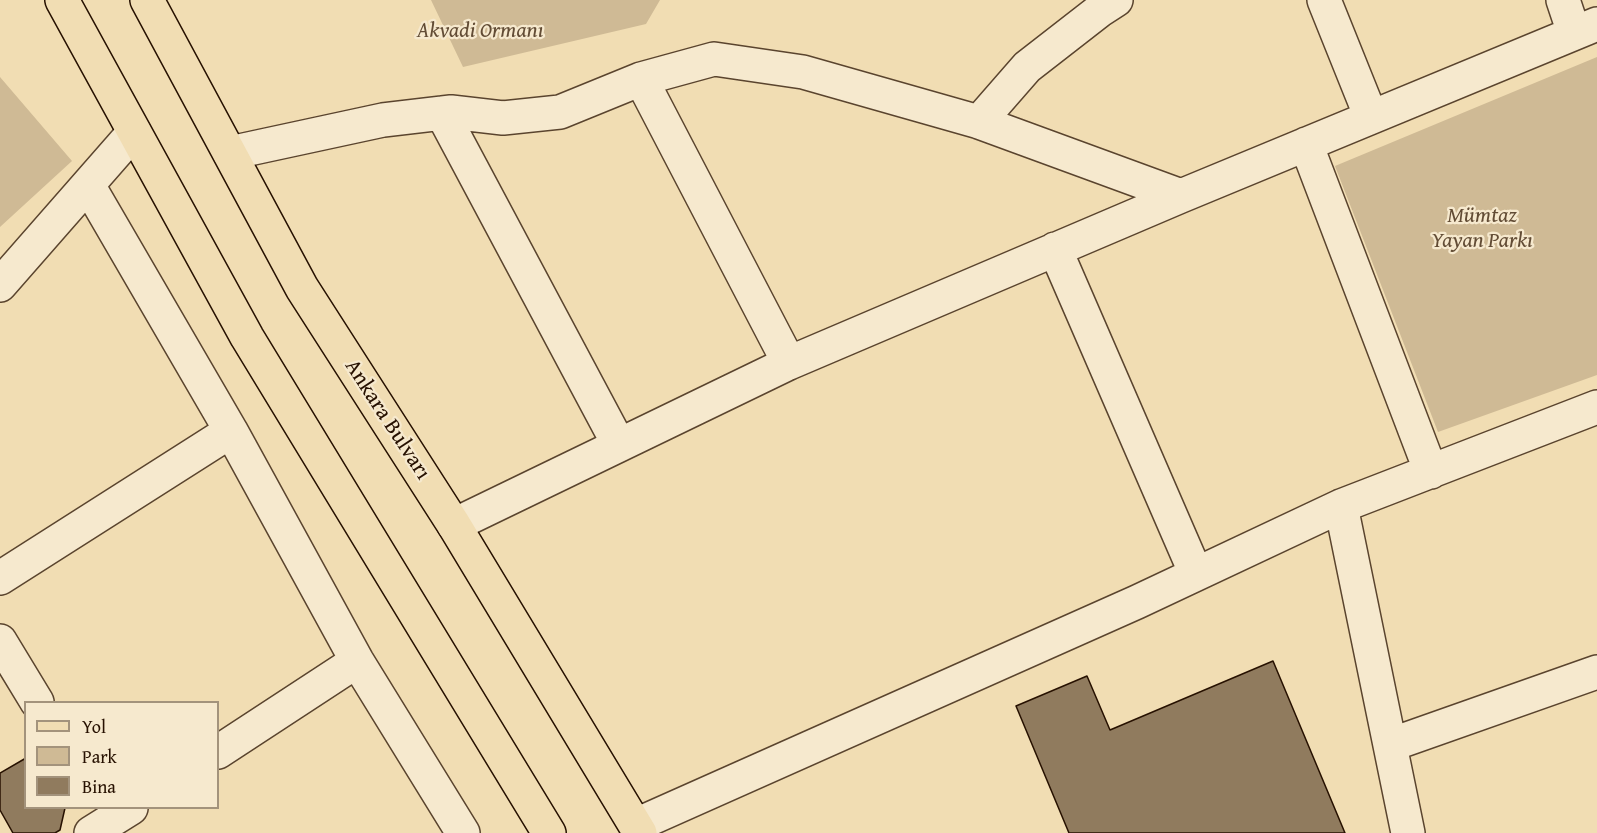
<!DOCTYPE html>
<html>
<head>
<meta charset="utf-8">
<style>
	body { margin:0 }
	#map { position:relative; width:1597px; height:833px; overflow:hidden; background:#f1ddb3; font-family:"Gentium Book Plus",serif }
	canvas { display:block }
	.legend { position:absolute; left:24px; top:701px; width:195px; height:108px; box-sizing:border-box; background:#f6e9ce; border:2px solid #a3937c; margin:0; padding:8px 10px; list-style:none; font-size:18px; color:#271101 }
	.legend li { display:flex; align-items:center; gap:12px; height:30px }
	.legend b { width:30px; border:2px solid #a3937c }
</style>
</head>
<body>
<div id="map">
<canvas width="1597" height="833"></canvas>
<ul class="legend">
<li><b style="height:8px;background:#f1ddb3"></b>Yol</li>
<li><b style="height:16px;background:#cfba95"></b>Park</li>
<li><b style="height:16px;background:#907b5e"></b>Bina</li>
</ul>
</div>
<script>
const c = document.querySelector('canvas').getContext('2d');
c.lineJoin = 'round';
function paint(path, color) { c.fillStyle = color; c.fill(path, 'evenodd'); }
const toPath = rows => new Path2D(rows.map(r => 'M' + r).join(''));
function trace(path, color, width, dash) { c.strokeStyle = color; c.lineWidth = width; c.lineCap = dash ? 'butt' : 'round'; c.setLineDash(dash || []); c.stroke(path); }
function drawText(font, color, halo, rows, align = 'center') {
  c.font = font + ' "Gentium Book Plus",serif'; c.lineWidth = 4.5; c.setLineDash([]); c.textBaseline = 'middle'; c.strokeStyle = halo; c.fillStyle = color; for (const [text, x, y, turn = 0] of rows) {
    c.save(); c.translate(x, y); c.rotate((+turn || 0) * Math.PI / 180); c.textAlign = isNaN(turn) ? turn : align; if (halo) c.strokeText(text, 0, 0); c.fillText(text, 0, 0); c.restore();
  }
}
const green = toPath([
	[431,0,660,0,646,24,463,67],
	[1597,57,1597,375,1438,432,1335,166],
	[0,77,72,161,0,227]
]);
const building = toPath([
	[1273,661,1345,833,1069,833,1016,706,1087,676,1110,730,1273,661],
	[26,758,26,808,65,808,60,830,55,833,13,833,0,810,0,773,26,758]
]);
const minor = toPath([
	[1324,0,1371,117],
	[1563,0,1574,33],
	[641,79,789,363],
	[442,113,619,445],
	[979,122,1027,67,1099,11,1116,0],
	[1306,144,1431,472],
	[230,153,383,120,451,112,503,118,560,112,641,79,714,59,803,72,979,122,1181,196],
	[88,185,231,431,357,661,463,833],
	[1055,249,1196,574],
	[0,285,134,132],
	[1341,506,1408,833],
	[454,525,789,363,1181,196,1597,24],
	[0,578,231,431],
	[0,641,37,702],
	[1390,745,1597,672],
	[218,752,357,661],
	[636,825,1137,602,1341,506,1597,407],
	[91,833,131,808]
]);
const major = toPath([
	[62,0,247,337,549,833],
	[147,0,302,288,454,525,640,833]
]);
const parkNames = [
	["Akvadi Ormanı",480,31],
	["Mümtaz",1482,216],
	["Yayan Parkı",1482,241]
];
const streetNames = [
	["Ankara Bulvarı",387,420,57]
];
paint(green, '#cfba95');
paint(building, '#907b5e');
trace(building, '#271101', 1.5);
trace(minor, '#5a442e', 36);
trace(major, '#271101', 36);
trace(minor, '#f6e9ce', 33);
trace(major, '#f1ddb3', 33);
drawText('italic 22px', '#624c35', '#f6e9ce', parkNames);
drawText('22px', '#271101', '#f6e9ce', streetNames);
</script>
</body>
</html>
